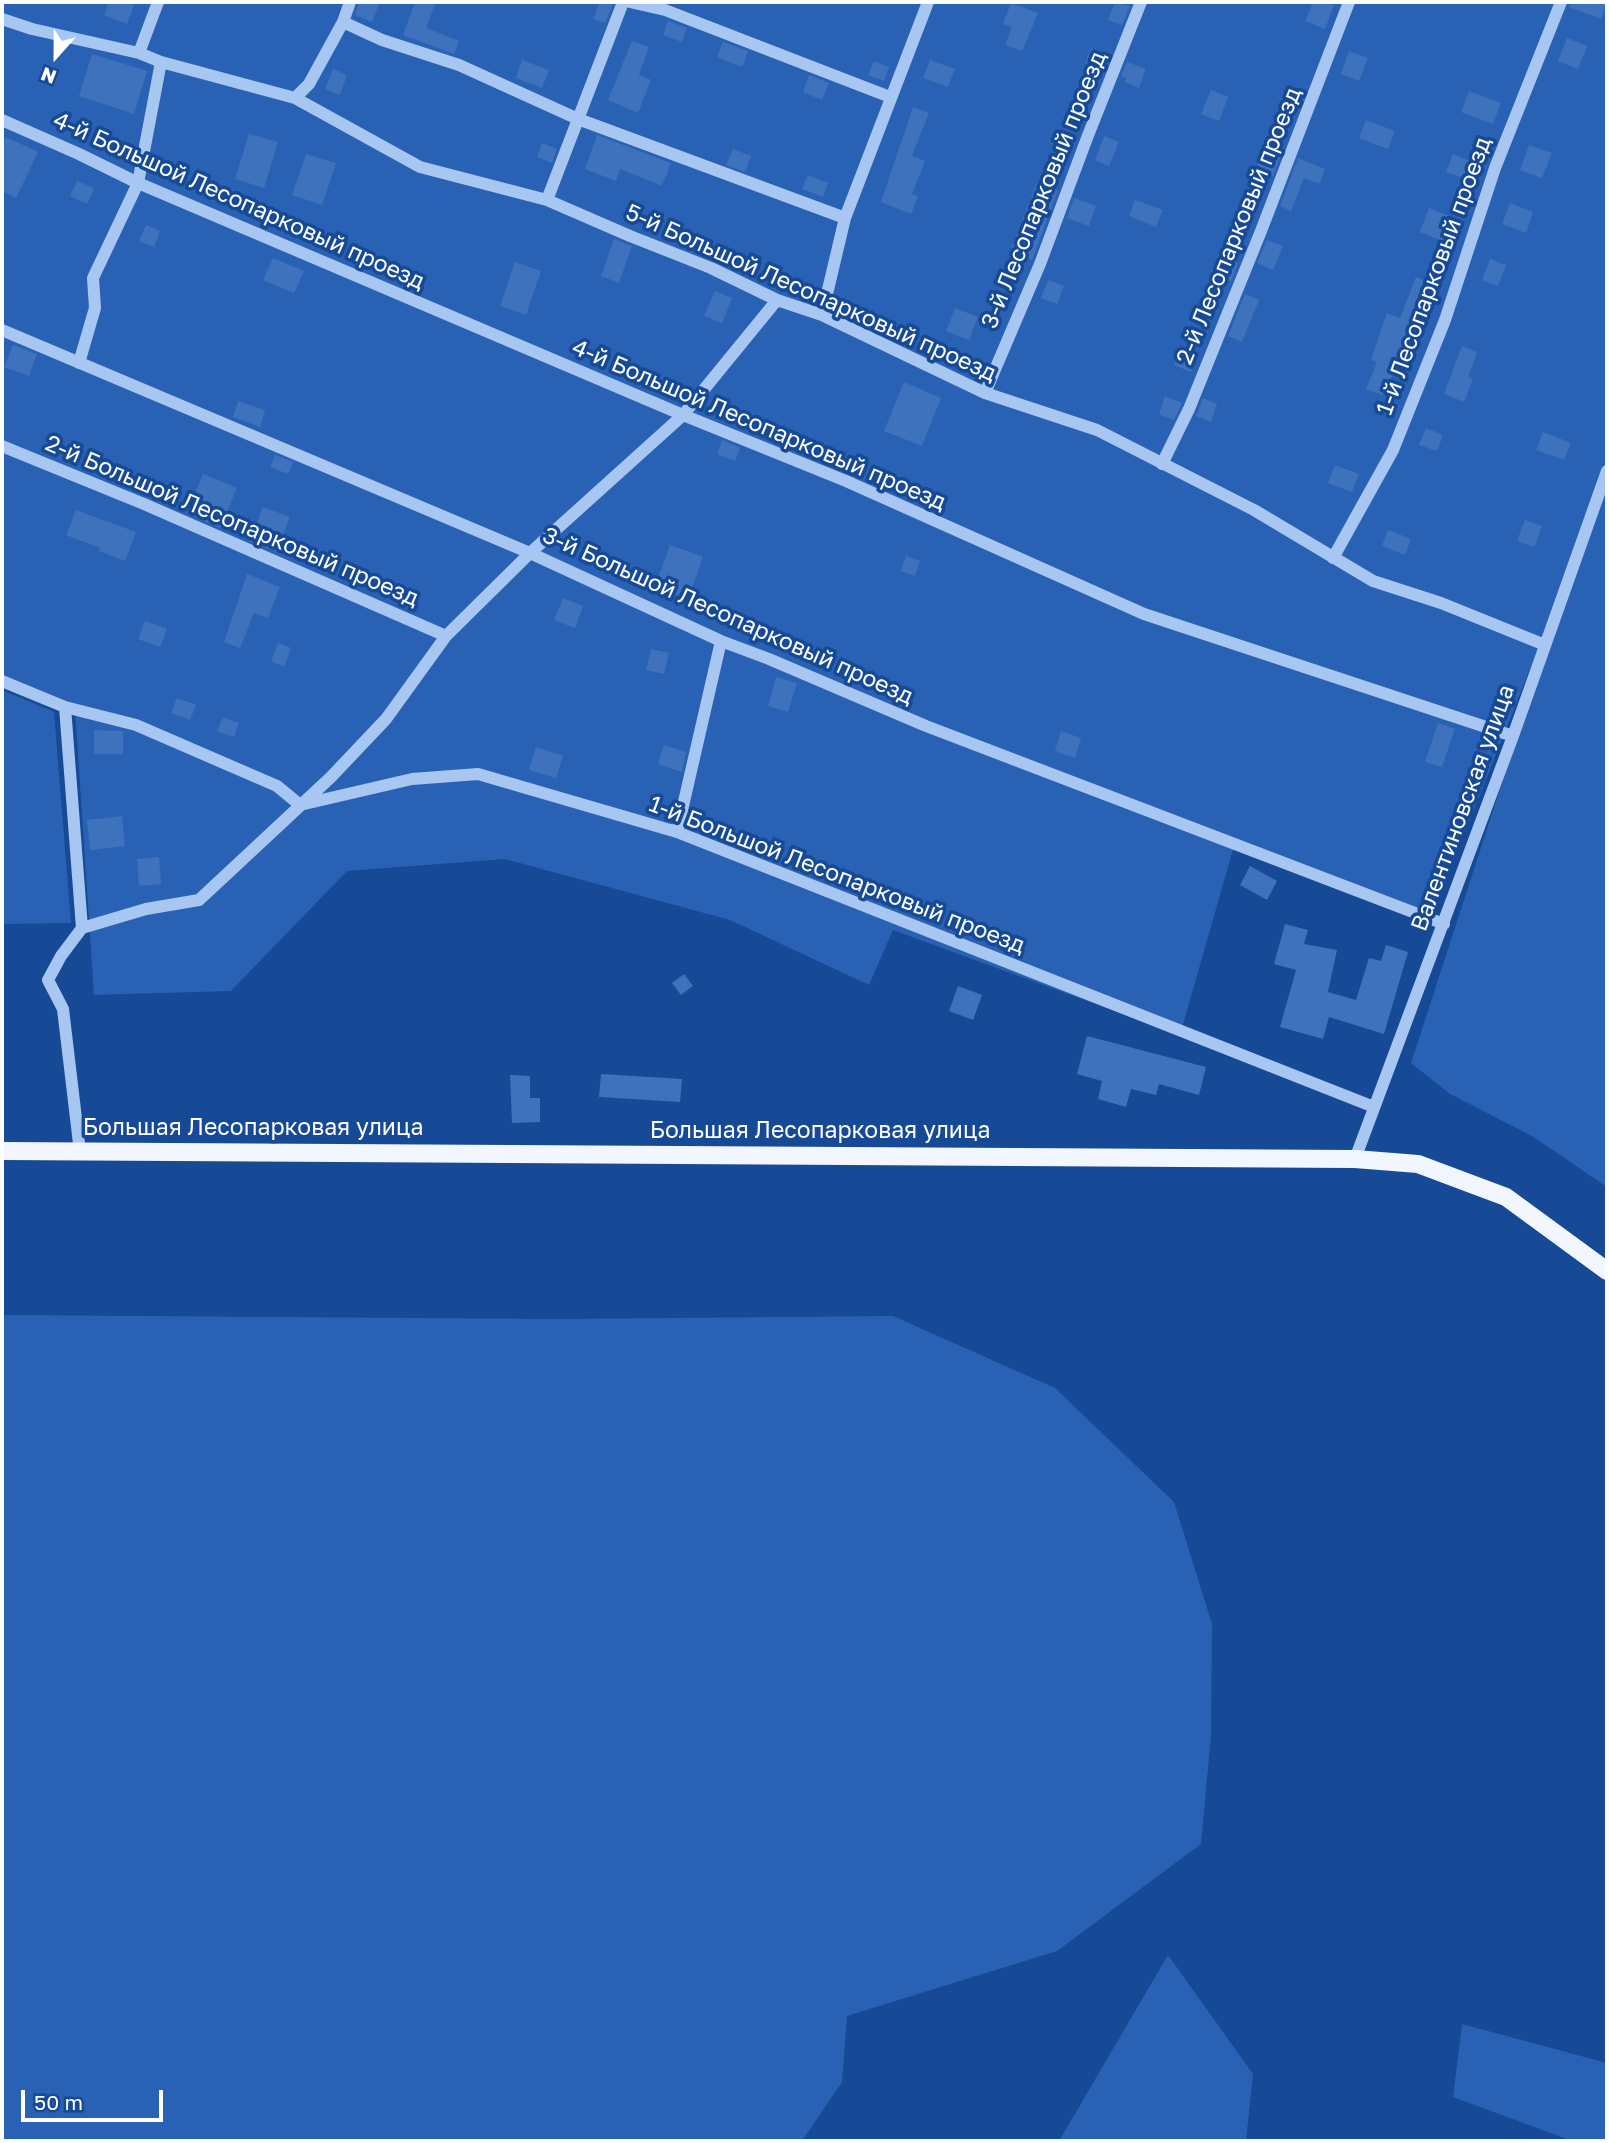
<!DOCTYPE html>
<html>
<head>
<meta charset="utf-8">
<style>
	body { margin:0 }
	#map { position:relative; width:1609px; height:2143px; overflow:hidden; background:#164996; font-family:"Golos Text",sans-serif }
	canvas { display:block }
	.frame { position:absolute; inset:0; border:4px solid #fff; pointer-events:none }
	.north { position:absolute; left:21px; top:21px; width:70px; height:70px; -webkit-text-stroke:5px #164996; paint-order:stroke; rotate:201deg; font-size:19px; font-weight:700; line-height:28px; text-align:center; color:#fff }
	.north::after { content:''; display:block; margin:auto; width:24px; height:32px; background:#fff; clip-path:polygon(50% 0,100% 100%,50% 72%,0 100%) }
	.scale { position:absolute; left:21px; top:2090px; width:142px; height:32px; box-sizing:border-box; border:4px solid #fff; border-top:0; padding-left:9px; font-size:21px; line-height:24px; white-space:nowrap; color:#fff; -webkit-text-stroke:5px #164996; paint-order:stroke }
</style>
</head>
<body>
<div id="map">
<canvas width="1609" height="2143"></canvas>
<div class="frame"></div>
<div class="north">N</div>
<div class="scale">50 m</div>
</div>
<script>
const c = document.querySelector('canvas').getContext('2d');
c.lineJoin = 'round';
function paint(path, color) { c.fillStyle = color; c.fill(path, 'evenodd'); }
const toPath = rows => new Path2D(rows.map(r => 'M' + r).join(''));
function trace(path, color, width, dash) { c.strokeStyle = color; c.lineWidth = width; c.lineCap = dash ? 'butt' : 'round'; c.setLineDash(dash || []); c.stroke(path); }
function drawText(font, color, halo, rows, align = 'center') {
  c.font = font + ' "Golos Text",sans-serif'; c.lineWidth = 7; c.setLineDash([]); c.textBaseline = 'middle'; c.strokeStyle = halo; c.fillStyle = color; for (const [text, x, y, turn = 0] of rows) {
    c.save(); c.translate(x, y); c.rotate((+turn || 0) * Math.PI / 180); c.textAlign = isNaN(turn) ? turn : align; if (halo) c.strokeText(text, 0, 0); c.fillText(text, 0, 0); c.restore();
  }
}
const green = toPath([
	[2,2,1607,2,1607,1187,1532,1136,1450,1094,1411,1063,1578,549,1430,920,1234,846,1180,1035,893,930,869,985,730,920,505,859,347,871,231,991,94,995,75,709,2,678],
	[2,690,54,712,71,923,2,924],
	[2,1315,559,1319,893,1316,1055,1388,1174,1502,1212,1624,1211,1735,1201,1844,1057,1951,847,2016,842,2082,802,2141,2,2141],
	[1168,1955,1253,2074,1246,2141,1059,2141],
	[1462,2024,1607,2063,1607,2141,1572,2141,1453,2097]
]);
const building = toPath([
	[109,2,135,2,127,24,104,15],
	[359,2,380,2,372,22,355,15],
	[415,2,436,2,426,28,459,41,454,54,403,35],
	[600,2,614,2,605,23,593,19],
	[1115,2,1130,6,1122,25,1108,20],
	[1313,2,1335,2,1325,29,1305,21],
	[1570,2,1607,2,1607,3,1601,19,1569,7],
	[1011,3,1038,13,1022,51,1005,45,1012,27,1003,24],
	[668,21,687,28,682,42,663,35],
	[1567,38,1587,46,1578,69,1558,61],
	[632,41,649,47,639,75,651,80,638,113,608,100],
	[723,42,748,51,742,67,717,57],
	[1091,48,1110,55,1105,70,1085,63],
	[1349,51,1368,58,1359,81,1341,74],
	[92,54,147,71,134,114,79,96],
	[522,60,549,70,542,88,516,78],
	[930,60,955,69,948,87,923,78],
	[874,61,889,67,884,81,868,75],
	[1127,62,1146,69,1139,88,1125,82,1126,78,1121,76],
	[333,69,347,75,340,95,325,89],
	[809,75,829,83,822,100,803,92],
	[1211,90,1228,97,1219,121,1201,114],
	[1469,91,1501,103,1493,124,1461,112],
	[913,107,929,113,912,156,925,161,912,194,918,196,911,214,881,202],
	[1366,120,1395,131,1388,149,1359,138],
	[249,134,278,142,264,188,235,179],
	[597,135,671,163,662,186,620,169,616,181,585,169],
	[1104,136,1119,142,1109,166,1095,160],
	[6,137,38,152,16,198,2,191,2,147],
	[542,143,557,149,552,163,537,157],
	[1529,145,1552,153,1542,178,1520,170],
	[733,149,751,156,745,172,726,165],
	[1264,149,1274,152,1275,149,1282,152,1273,176,1256,169],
	[306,154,336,163,322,205,292,195],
	[1453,154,1478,164,1471,181,1446,172],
	[1298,158,1325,169,1319,184,1304,178,1291,211,1280,206],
	[808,175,828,183,823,197,802,189],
	[77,181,94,188,87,204,70,196],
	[1037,182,1058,190,1032,260,1010,252],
	[1074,198,1096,206,1089,226,1067,218],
	[1135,200,1163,210,1156,227,1129,216],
	[1510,203,1533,212,1526,233,1502,224],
	[1429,208,1459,220,1450,244,1420,232],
	[146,225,160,231,154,247,139,241],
	[614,239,632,246,619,283,601,276],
	[1267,240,1283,246,1273,270,1257,263],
	[1218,255,1238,263,1231,282,1211,274],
	[273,258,304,271,294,293,263,280],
	[1490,259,1506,265,1498,286,1482,280],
	[515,262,541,271,526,315,500,306],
	[1416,277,1433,283,1402,372,1395,369,1385,396,1366,389,1377,362,1371,360,1387,313,1400,318],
	[1048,280,1064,286,1057,304,1041,298],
	[715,291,732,298,722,323,704,316],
	[1245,294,1259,300,1242,342,1228,336],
	[955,308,978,317,969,340,946,331],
	[13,345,37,354,29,376,4,367],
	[1462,346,1477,352,1468,377,1473,379,1464,402,1444,394],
	[1181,347,1198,354,1191,372,1174,365],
	[904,382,941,398,922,446,884,431],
	[1165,396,1182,403,1174,420,1159,414],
	[1203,398,1217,404,1211,422,1196,416],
	[238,401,265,410,260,427,233,417],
	[1426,428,1443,435,1437,451,1419,445],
	[1543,432,1571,443,1564,460,1536,450],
	[722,440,740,448,735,461,717,454],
	[275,455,293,462,288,474,270,467],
	[1335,465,1359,474,1352,492,1328,483],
	[203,474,237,488,220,528,187,513],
	[263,507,290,517,276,552,250,541],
	[76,510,136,532,125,561,99,551,100,548,66,535],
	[1525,520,1542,526,1534,547,1517,541],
	[1388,530,1411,539,1405,555,1382,546],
	[670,545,703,557,688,599,655,587],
	[906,556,920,561,915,576,901,571],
	[247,574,280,587,268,618,254,613,240,648,224,642],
	[563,598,583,606,575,628,554,620],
	[145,621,167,629,160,647,138,639],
	[278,643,291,648,284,667,271,661],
	[651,649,669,653,664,674,646,670],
	[776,677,797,683,788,712,768,706],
	[177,698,196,705,190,720,171,713],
	[223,717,239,723,234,737,217,731],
	[1438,723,1455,729,1442,767,1425,762],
	[94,730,123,731,123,754,94,754],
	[1061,731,1081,738,1075,758,1055,751],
	[664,745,686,752,682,772,658,764],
	[536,747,563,756,556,778,529,770],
	[122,816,125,846,90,850,87,820],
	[159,857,161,884,139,886,137,859],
	[1250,866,1277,881,1267,900,1240,885],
	[1285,924,1308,930,1304,944,1337,950,1328,992,1356,1000,1369,958,1381,961,1386,945,1408,952,1384,1034,1329,1017,1323,1039,1280,1027,1296,970,1274,964],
	[684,974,693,986,681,995,672,983],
	[958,986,982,995,973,1020,949,1011],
	[1087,1036,1206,1067,1199,1095,1159,1084,1156,1095,1131,1089,1126,1107,1098,1099,1102,1081,1077,1074],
	[601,1074,682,1079,680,1102,599,1097],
	[510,1075,530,1076,530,1098,540,1098,540,1122,512,1123]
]);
const minor = toPath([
	[630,2,665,10,890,97],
	[2,19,32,29,139,53,161,62,295,98,420,167,547,200,630,236,711,268,777,300,822,315,985,393,1097,430,1254,510,1373,581,1441,603,1545,645],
	[343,22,382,40,459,65,578,119,845,218],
	[139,53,158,2],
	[295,98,309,84,343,22,350,2],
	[2,120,79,154,138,183,683,415,846,481,1144,614,1513,736],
	[547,200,623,2],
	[822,315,845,218,928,2],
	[2,330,530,553,721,641,769,659,926,726,1444,924],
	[79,363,95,308,93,278,138,183,161,62],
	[985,393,1040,264,1087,138,1141,2],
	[2,446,144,504,446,636],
	[1162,464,1189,409,1261,231,1349,2],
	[1333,558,1393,450,1445,320,1495,168,1561,2],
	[2,681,65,707,136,725,277,786,300,805,412,779,478,774,677,832,1374,1107],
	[65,707,82,928],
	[677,832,721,641],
	[80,1152,63,1009,48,980,61,956,82,928,146,909,199,900,331,777,386,719,446,636,530,553,683,415,777,300],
	[1355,1159,1513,736,1607,471]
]);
const major = toPath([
	[2,1151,1355,1159,1418,1164,1506,1197,1607,1271]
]);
const streetNames = [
	["3-й Лесопарковый проезд",1044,190,-68],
	["4-й Большой Лесопарковый проезд",239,201,24],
	["2-й Лесопарковый проезд",1239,226,-68],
	["1-й Лесопарковый проезд",1434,276,-70],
	["5-й Большой Лесопарковый проезд",811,293,24],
	["4-й Большой Лесопарковый проезд",759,425,23],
	["2-й Большой Лесопарковый проезд",232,521,23],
	["3-й Большой Лесопарковый проезд",728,616,24],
	["Валентиновская улица",1463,808,-70],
	["1-й Большой Лесопарковый проезд",837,875,21],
	["Большая Лесопарковая улица",253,1128],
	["Большая Лесопарковая улица",820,1131]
];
paint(green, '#2962b4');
paint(building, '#3e72bd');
trace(minor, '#a7c6f1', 12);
trace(major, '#f2f6ff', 18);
drawText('23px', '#fff', '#164996', streetNames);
</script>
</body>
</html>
